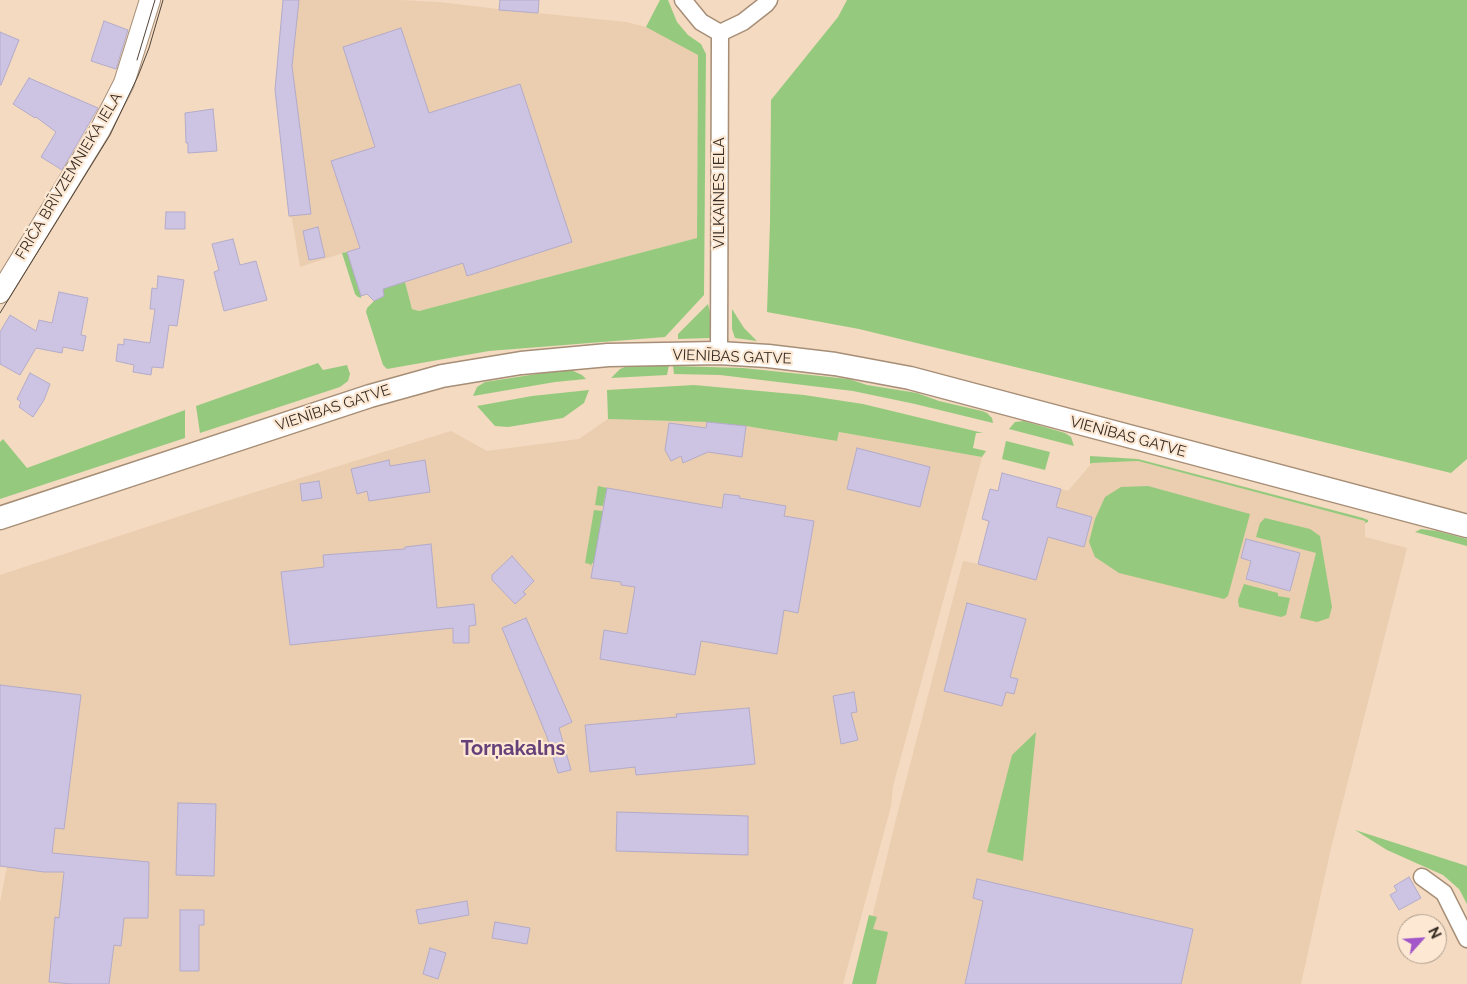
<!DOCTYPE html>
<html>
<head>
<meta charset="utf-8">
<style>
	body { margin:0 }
	#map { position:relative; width:1467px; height:984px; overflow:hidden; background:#f3dac1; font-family:Raleway,sans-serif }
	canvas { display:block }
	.north { position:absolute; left:1397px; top:914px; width:50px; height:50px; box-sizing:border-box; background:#fde8d4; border:1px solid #ad9c8d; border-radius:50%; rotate:64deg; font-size:14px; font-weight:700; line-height:20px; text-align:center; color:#352b22 }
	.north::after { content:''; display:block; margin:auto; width:18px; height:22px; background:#a256c8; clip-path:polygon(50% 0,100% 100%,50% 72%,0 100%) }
</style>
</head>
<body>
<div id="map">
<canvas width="1467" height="984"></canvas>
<div class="north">N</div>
</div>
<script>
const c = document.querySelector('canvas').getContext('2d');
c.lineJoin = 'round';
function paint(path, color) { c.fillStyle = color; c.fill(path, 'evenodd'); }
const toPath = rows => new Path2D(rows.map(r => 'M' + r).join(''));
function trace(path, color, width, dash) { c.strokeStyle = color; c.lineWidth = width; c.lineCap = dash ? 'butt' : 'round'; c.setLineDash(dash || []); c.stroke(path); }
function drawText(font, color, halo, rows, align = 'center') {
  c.font = font + ' Raleway,sans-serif'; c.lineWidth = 4.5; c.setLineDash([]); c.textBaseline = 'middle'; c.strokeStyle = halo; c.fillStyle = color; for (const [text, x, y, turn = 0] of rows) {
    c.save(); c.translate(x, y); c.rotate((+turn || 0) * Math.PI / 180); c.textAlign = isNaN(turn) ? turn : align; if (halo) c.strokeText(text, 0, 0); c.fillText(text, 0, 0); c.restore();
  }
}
const built = toPath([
	[283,0,400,0,439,2,498,9,626,22,646,27,676,41,698,55,697,238,419,311,412,309,405,282,383,289,384,296,374,301,367,294,361,296,346,252,300,267,292,218,289,217,275,90],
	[608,419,707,422,746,426,837,441,839,432,982,457,893,786,891,806,843,984,0,984,0,903,9,856,0,854,0,575,214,505,451,431,487,451,579,439],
	[1138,461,1365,521,1365,537,1407,548,1331,848,1301,984,856,984,895,823,954,595,963,561,978,564,989,522,982,519,990,489,998,490,1002,473,1068,491,1092,463]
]);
const green = toPath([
	[660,0,668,0,677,22,688,35,701,44,706,54,704,295,665,337,489,351,387,369,383,365,366,312,367,308,374,301,384,296,383,289,405,282,412,309,419,311,697,238,698,55,646,27],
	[847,0,1467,0,1467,459,1451,473,859,329,767,312,770,223,771,100,838,17],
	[347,252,361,296,361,298,358,297,355,294,342,253],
	[708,304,714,329,710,338,678,339,678,334],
	[732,309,744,328,757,341,735,338,732,329],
	[318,363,323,370,347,365,350,374,348,381,340,387,200,433,196,406],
	[669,365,667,375,611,378,620,369,625,367],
	[673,366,743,368,849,379,867,385,917,393,939,401,982,411,987,413,992,418,993,423,915,404,853,391,720,375,674,374],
	[569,369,582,375,586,379,555,382,473,396,477,387,485,382],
	[694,385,804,395,863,404,983,433,976,433,973,448,986,451,982,457,839,432,837,441,746,426,707,422,608,419,607,390],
	[589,390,584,403,563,418,508,427,495,426,477,406,532,396],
	[185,410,185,438,0,499,0,442,3,439,27,468],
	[1024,421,1065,433,1071,437,1074,446,1009,429,1015,422],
	[1006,441,1050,452,1045,470,1002,459],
	[1090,456,1138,459,1363,518,1368,520,1368,522,1365,523,1365,521,1138,461,1092,463,1090,464],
	[598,486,607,488,603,506,595,505],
	[1148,486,1250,514,1228,596,1224,599,1119,573,1095,557,1089,542,1095,519,1105,497,1121,487],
	[594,510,603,511,594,563,592,563,591,566,590,564,585,563],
	[1265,518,1310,529,1320,536,1332,607,1329,618,1317,622,1300,618,1316,553,1256,537,1260,523],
	[1421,529,1437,531,1467,539,1467,546,1415,532],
	[1244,584,1278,593,1278,596,1290,598,1286,615,1281,617,1239,607,1238,600],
	[1036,732,1023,861,987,852,1012,755],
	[1355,830,1467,866,1467,904,1459,889,1443,875,1387,850],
	[869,915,877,917,873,929,888,932,876,984,852,984]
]);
const building = toPath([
	[283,0,299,0,292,66,311,214,289,216,275,90,283,0],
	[500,0,539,0,538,13,499,10,500,0],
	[104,21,128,30,116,69,91,61,104,21],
	[401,28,429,113,520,84,572,242,467,276,463,263,383,289,384,296,374,301,367,294,361,296,347,252,360,248,331,161,375,147,343,47,401,28],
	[0,32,19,40,1,85,0,85,0,32],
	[29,78,98,108,62,170,41,157,56,132,36,117,35,118,13,104,29,78],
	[213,109,217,151,188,153,188,143,186,143,185,113,213,109],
	[166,212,185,212,185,229,165,229,166,212],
	[318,227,325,257,309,260,303,231,318,227],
	[233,239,240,265,256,261,267,300,224,311,214,272,219,270,212,244,233,239],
	[158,276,184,280,177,326,169,325,163,368,152,367,151,375,133,372,134,365,116,361,118,344,124,345,124,339,150,343,155,309,150,309,152,288,157,289,158,276],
	[59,292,88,298,81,335,86,336,83,351,63,347,62,353,36,348,20,375,0,364,0,332,10,315,36,331,39,320,52,323,59,292],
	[30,373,50,384,44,400,33,417,19,407,21,402,17,399,30,373],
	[707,422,746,426,742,457,708,452,683,463,681,456,671,461,665,450,669,423,706,428,707,422],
	[857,448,930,467,920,507,847,489,857,448],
	[389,460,390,466,425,460,430,492,369,501,367,491,357,494,351,469,389,460],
	[1002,473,1061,489,1056,507,1092,517,1084,547,1048,537,1036,580,978,564,989,521,982,519,990,489,998,491,1002,473],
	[319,481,322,498,302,501,300,484,319,481],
	[607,488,722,508,724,494,740,496,739,498,786,506,784,516,814,521,798,613,784,610,777,654,701,641,695,675,600,659,604,630,627,634,635,587,621,585,621,582,591,578,607,488],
	[1246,539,1300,553,1290,591,1246,579,1251,561,1241,558,1246,539],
	[431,544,437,608,474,604,476,625,469,626,469,643,453,643,453,628,290,645,281,572,324,567,323,555,405,549,405,547,431,544],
	[512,556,534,581,523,592,526,594,515,604,492,580,492,575,512,556],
	[967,603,1026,619,1010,677,1018,679,1014,694,1006,692,1002,706,944,691,967,603],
	[526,618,572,722,559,728,571,770,558,773,547,737,502,628,526,618],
	[0,685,81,695,64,829,55,828,52,853,149,862,148,918,124,918,121,946,114,945,109,984,73,984,49,982,55,917,59,918,64,872,44,872,0,866,0,685],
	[854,692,857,712,851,713,858,740,841,744,833,696,854,692],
	[749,708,755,764,636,775,635,767,590,772,585,725,677,717,676,714,749,708],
	[178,803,216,804,214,876,176,875,178,803],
	[617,812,748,816,748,855,616,851,617,812],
	[1409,877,1421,898,1399,910,1390,895,1397,891,1394,886,1409,877],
	[977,879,1193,929,1181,984,965,984,983,901,973,898,977,879],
	[467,901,469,915,419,924,416,910,467,901],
	[180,910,204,910,204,925,199,925,199,971,180,971,180,910],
	[495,922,530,928,527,944,492,938,495,922],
	[430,948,446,953,438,979,423,974,430,948]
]);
const minor = toPath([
	[683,0,701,22,720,33],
	[720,33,743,22,766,4,769,0],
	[719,353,720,33],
	[1422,877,1444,893,1467,939]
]);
const tertiary = toPath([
	[0,293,100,130,124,83,150,0]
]);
const secondary = toPath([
	[0,518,370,396,442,376,521,363,608,355,719,353,768,356,835,364,910,378,1467,526]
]);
const tram = toPath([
	[137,60,155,0],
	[0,313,110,135,138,76,149,48,163,0]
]);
const streetNames = [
	["FRIČA BRĪVZEMNIEKA IELA",69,176,-59],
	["VILKAINES IELA",719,193,-90],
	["VIENĪBAS GATVE",732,357,2],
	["VIENĪBAS GATVE",333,408,-18],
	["VIENĪBAS GATVE",1128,437,15]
];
const districtNames = [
	["Torņakalns",513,749]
];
paint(built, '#ebcdaf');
paint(green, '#95ca7e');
paint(building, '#ccc4e2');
trace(building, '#b3abc9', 1);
trace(minor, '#a68e77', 19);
trace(tertiary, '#a68e77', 22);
trace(secondary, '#a68e77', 25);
trace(minor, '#fff', 16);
trace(tertiary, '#fff', 20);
trace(secondary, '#fff', 22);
trace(tram, '#514439', 1);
drawText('15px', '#352b22', '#fde8d4', streetNames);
drawText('bold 20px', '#654079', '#fde8d4', districtNames);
</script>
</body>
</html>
